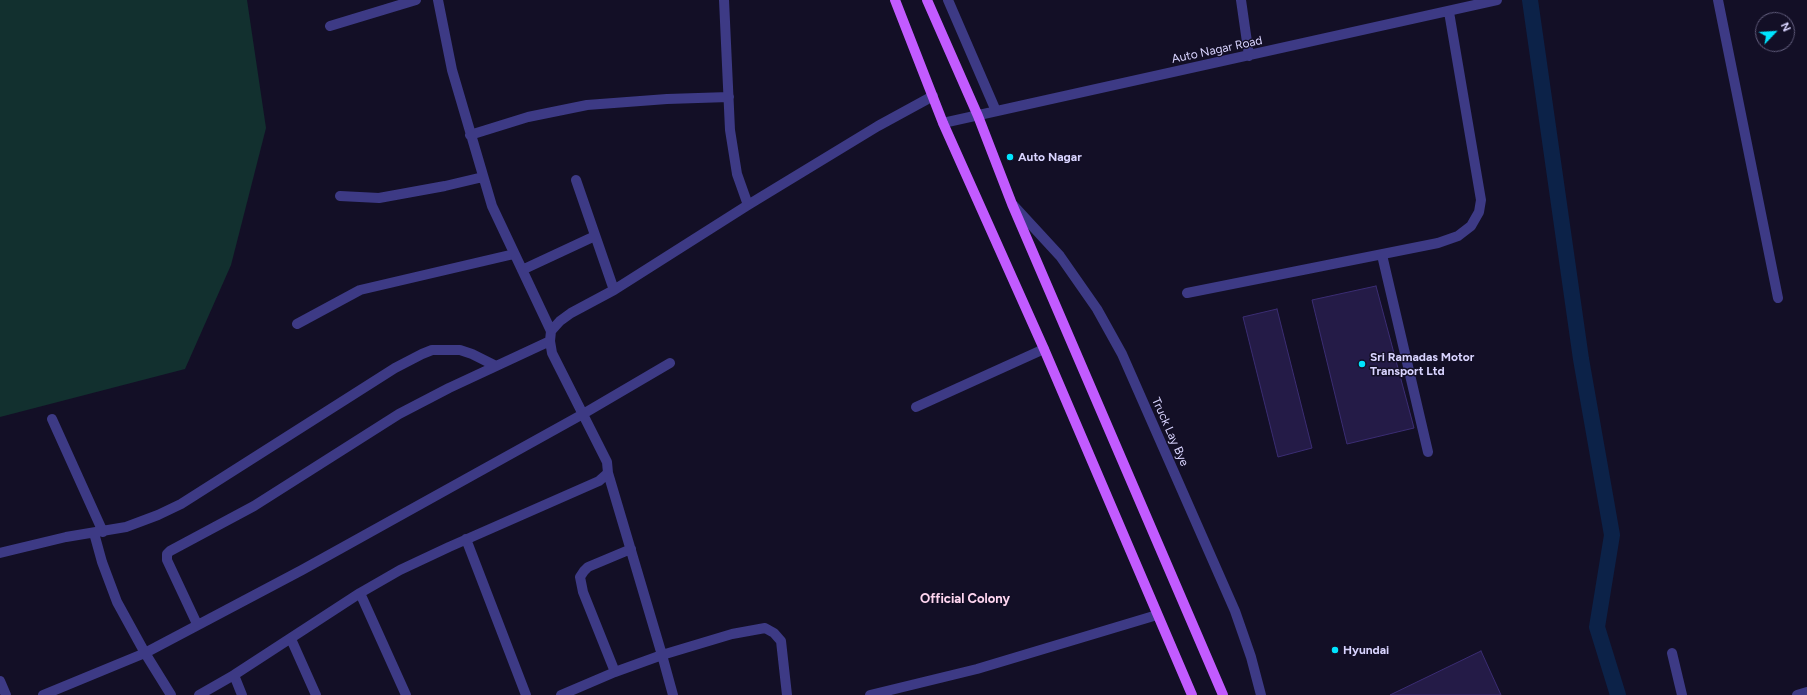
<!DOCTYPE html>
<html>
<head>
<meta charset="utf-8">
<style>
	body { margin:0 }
	#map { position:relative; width:1807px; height:695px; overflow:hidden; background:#130f26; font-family:Figtree,sans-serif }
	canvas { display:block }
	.north { position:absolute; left:1755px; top:12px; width:40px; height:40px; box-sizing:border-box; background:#130f26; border:1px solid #625e7d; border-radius:50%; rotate:65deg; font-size:11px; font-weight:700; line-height:16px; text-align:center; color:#d9d4ff }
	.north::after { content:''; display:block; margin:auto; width:14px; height:18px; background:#00e5ff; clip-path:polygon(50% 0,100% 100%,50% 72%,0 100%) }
</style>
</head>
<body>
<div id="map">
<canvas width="1807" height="695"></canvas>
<div class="north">N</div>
</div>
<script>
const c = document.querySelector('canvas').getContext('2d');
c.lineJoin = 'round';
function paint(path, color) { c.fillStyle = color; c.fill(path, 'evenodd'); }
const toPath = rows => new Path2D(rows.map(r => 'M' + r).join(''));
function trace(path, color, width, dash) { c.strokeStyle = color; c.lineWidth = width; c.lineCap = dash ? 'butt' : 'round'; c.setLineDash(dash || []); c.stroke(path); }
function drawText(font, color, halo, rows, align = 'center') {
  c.font = font + ' Figtree,sans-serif'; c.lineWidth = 3; c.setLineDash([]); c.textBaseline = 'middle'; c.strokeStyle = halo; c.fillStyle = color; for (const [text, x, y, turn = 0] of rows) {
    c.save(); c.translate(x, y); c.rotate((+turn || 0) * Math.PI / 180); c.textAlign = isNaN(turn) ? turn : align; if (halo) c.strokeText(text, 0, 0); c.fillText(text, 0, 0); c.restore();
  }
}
const green = toPath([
	[0,0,247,0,266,128,231,265,185,369,0,417]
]);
const canal = toPath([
	[1530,0,1581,359,1612,535,1597,627,1618,695]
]);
const building = toPath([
	[1376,286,1414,428,1347,444,1312,300,1376,286],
	[1277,309,1312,448,1278,457,1243,317,1277,309],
	[1481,651,1501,695,1390,695,1481,651]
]);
const minor = toPath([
	[438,0,452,70,492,206,551,331],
	[724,0,730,130,737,174,748,205],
	[948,0,996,111],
	[1241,0,1249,56],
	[1718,0,1778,298],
	[330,26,416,0],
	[943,123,1497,0],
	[470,135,528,117,587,105,667,99,729,97],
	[576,180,614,290],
	[340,196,379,198,445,186,483,177],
	[1013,205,1060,256,1097,309,1122,354,1235,611,1251,657,1261,695],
	[1382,255,1428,452],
	[522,270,595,236],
	[1187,293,1438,243,1458,236,1471,226,1479,212,1481,200,1449,12],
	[297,324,360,290,514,254],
	[916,407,1044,349],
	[52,419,103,532],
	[94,533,102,562,117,602,145,653,171,695],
	[466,539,526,695],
	[0,553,66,537,126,527,158,515,181,504,395,368,422,354,432,350,460,350,472,354,496,366],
	[360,593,406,695],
	[197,624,167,560,167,554,170,551,254,506,399,414,449,388,550,341],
	[291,639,316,695],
	[1672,653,1682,695],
	[615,672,583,592,580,577,584,571,588,567,631,549],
	[234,675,242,695],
	[0,681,6,695],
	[43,695,145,653,302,570,583,414,670,363],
	[199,695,234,675,360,593,400,570,449,547,599,481,608,473],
	[561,695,615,672,662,655,673,695],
	[787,695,781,641,774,633,765,628,732,634,662,655,608,473,607,462,552,353,550,341,551,331,560,321,571,313,614,290,748,205,878,126,933,96],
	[870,695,977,669,1157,615],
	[1797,695,1807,692]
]);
const major = toPath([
	[895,0,943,123,1044,349,1192,695],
	[927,0,978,116,1012,204,1223,695]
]);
const markers = [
	[1010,157,4,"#00e5ff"],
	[1362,364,4,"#00e5ff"],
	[1335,650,4,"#00e5ff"]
];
const streetNames = [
	["Auto Nagar Road",1217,50,-12],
	["Truck Lay Bye",1170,432,66]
];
const poiNames = [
	["Auto Nagar",1018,157],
	["Sri Ramadas Motor",1370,357],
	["Transport Ltd",1370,371],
	["Hyundai",1343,650]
];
const neighbourhoodNames = [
	["Official Colony",965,599]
];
paint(green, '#12302f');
trace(canal, '#0c2248', 16);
paint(building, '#241b47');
trace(building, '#3b2d73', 1);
trace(minor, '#3d3a85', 10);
trace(major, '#c25bff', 10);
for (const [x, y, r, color] of markers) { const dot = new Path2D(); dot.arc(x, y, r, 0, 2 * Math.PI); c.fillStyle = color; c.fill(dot); trace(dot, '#130f26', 1.5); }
drawText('12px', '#d9d4ff', '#130f26', streetNames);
drawText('bold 12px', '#d9d4ff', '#130f26', poiNames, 'left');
drawText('bold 13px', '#ffd6f0', '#130f26', neighbourhoodNames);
</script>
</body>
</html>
